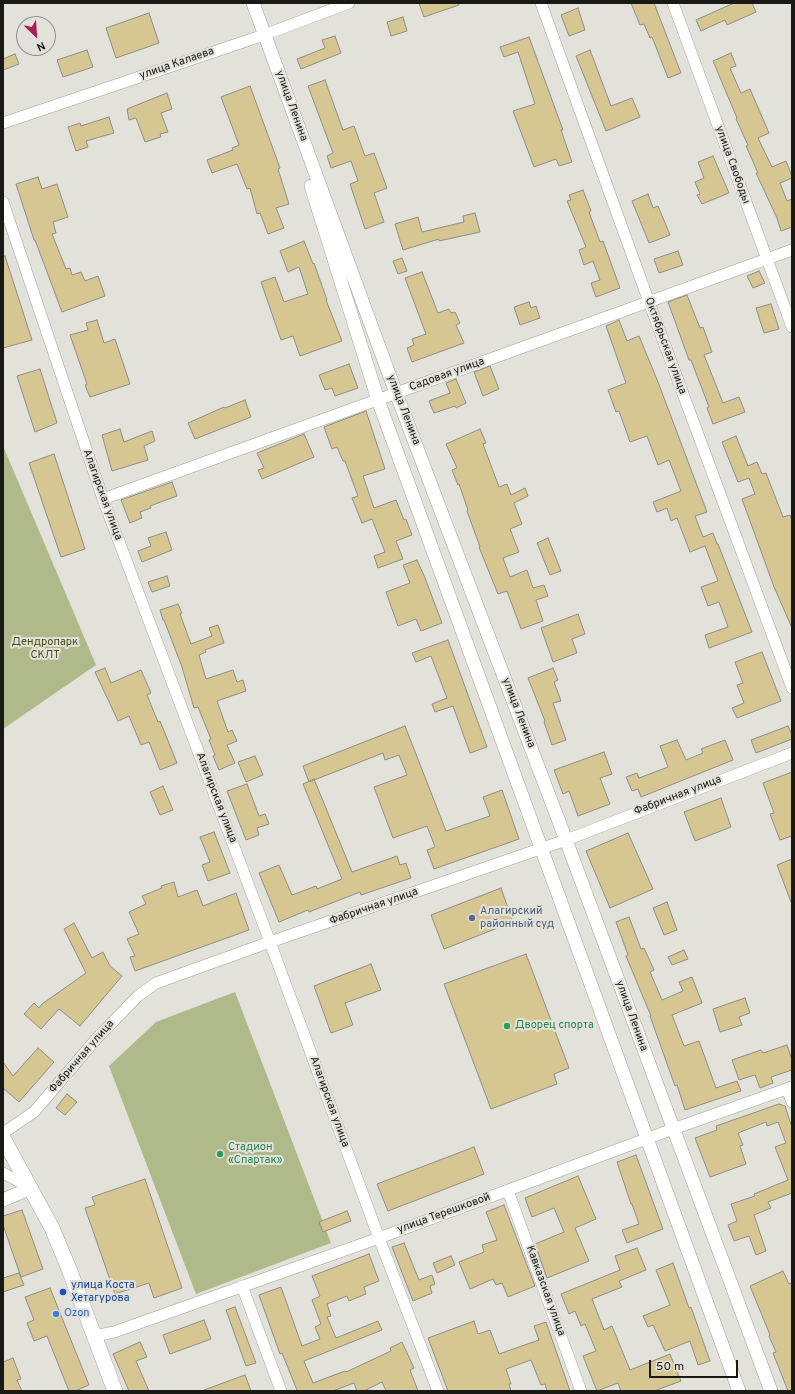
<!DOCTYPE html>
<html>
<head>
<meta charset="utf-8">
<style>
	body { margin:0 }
	#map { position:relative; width:795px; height:1394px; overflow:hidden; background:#e2e1da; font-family:Overpass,sans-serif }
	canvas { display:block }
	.frame { position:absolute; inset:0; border:4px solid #191916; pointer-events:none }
	.north { position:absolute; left:16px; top:16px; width:40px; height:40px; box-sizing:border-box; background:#e2e1da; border:1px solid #92918c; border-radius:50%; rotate:155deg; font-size:11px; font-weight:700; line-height:16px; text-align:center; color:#191916 }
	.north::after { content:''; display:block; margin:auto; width:14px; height:18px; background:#ad1e58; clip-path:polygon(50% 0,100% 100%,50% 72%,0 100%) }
	.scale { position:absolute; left:649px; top:1360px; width:89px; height:18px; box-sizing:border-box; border:2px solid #191916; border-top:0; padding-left:5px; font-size:12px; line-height:14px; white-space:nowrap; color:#191916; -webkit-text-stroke:3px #e2e1da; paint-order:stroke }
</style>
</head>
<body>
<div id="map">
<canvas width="795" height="1394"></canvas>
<div class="frame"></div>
<div class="north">N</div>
<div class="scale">50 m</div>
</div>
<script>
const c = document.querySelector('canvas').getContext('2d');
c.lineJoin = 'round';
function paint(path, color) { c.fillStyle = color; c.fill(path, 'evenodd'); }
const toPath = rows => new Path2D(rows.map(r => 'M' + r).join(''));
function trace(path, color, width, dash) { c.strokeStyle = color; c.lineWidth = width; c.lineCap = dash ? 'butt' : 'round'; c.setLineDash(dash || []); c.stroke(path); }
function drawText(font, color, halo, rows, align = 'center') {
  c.font = font + ' Overpass,sans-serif'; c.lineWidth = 4; c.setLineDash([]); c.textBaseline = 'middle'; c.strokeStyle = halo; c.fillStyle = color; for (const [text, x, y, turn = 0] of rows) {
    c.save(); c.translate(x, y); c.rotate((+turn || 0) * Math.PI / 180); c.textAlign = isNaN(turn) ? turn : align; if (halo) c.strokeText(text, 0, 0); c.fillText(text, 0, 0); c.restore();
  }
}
const green = toPath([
	[3,446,96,665,3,729],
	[235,992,331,1243,196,1294,109,1066,156,1022]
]);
const building = toPath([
	[419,3,459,3,459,5,424,17,419,3],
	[631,3,654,3,681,73,668,78,652,37,650,38,644,24,640,25,631,3],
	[734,3,752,3,756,12,727,25,725,20,701,31,696,20,734,3],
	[578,8,585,30,569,36,561,15,578,8],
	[149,13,159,43,116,58,106,28,149,13],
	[403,17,407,31,391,36,387,22,403,17],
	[335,36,341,53,301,69,297,59,325,48,322,40,335,36],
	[529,37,563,130,561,130,572,162,559,166,556,159,534,167,513,111,535,104,518,52,504,57,500,47,529,37],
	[87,50,93,67,63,77,57,60,87,50],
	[590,50,611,106,632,98,640,117,606,131,576,56,590,50],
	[731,53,736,66,730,68,741,93,750,89,769,133,758,138,772,167,786,161,792,176,792,178,780,183,787,201,792,199,792,227,781,231,777,218,756,173,758,173,746,146,748,145,736,119,737,118,713,61,731,53],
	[15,54,19,64,3,70,3,59,15,54],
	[325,80,343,130,354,126,365,156,374,153,387,188,374,193,384,222,365,229,350,184,358,181,351,161,331,168,327,156,333,153,308,86,325,80],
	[250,86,280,168,278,169,289,204,276,208,284,228,268,234,260,213,257,214,250,188,247,189,237,164,212,173,207,160,233,150,232,148,239,145,221,97,250,86],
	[167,93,172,109,161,113,168,132,160,134,161,137,145,142,136,118,129,120,127,109,167,93],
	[109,117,114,133,86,141,88,147,76,151,68,127,80,123,81,126,109,117],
	[713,156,729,193,702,204,697,195,700,194,695,182,704,178,698,162,713,156],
	[38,177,42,189,57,184,68,217,53,222,56,233,52,234,66,269,70,268,72,275,81,272,85,281,98,276,105,296,62,312,35,240,34,240,16,184,38,177],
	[583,190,591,211,589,212,600,242,603,241,620,288,596,297,591,283,600,280,593,261,584,265,579,250,586,247,567,201,571,200,569,195,583,190],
	[648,194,653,208,658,206,670,235,649,243,632,201,648,194],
	[475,213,480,232,439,241,439,239,403,250,395,224,418,217,422,232,464,222,463,216,475,213],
	[304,241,313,264,314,263,327,300,326,300,342,341,300,356,293,336,281,340,261,282,275,277,284,302,308,294,299,267,288,272,280,251,304,241],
	[678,251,683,265,659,273,654,259,678,251],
	[5,256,32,340,3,348,3,257,5,256],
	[402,258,407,271,398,274,393,261,402,258],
	[759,271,765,283,753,288,747,276,759,271],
	[422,272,438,313,449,309,451,313,455,312,460,323,456,325,464,343,412,362,407,348,414,345,412,339,426,334,405,278,422,272],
	[687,295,700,328,703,327,712,352,704,355,723,403,739,397,745,412,713,424,707,408,709,407,691,360,689,360,668,302,687,295],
	[529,302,531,308,536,306,540,318,520,325,514,307,529,302],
	[771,304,779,329,764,333,756,308,771,304],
	[97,320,104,343,115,339,130,384,90,397,85,385,87,384,70,335,88,330,86,323,97,320],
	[619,320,627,341,639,336,658,382,707,512,695,516,703,537,713,533,717,544,718,544,752,632,709,648,705,635,728,627,719,602,708,606,701,587,718,581,705,546,690,552,677,518,671,521,667,508,657,512,653,502,681,491,669,460,658,465,647,436,630,442,619,411,616,412,608,390,626,383,606,326,619,320],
	[349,364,358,388,335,396,332,388,325,390,319,375,349,364],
	[490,366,499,389,483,396,474,372,490,366],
	[40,369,57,423,35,432,17,376,40,369],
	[456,379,466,403,456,408,455,406,434,413,429,401,450,393,446,383,456,379],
	[245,400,251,417,195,439,188,423,224,407,225,408,245,400],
	[366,411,385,469,363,476,374,508,396,500,404,520,406,519,412,535,396,541,403,559,378,568,374,556,385,552,372,519,362,523,352,498,358,496,345,461,343,461,337,447,332,449,324,427,366,411],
	[120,429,124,442,152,431,155,441,144,446,148,460,112,471,102,435,120,429],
	[480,429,486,443,483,444,499,487,507,484,511,495,525,488,528,496,514,503,522,524,510,529,519,552,503,558,510,577,527,570,533,588,544,585,548,596,536,600,543,621,521,629,507,591,498,594,487,567,479,547,480,547,467,511,468,510,459,484,458,485,452,470,457,468,446,444,480,429],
	[304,434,314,457,262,479,258,470,264,468,257,453,304,434],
	[736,436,748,466,757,462,762,474,766,473,783,517,790,515,792,520,792,628,774,587,742,499,755,494,749,478,738,482,722,442,736,436],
	[54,454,85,549,61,557,29,463,54,454],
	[172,482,177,496,150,506,151,508,140,512,142,518,130,523,121,500,172,482],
	[166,532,172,550,142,562,138,551,151,546,148,538,166,532],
	[548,538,561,571,550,575,537,543,548,538],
	[417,560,425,578,442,623,421,631,416,619,398,626,386,592,410,583,403,565,417,560],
	[167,576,170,586,152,592,148,582,167,576],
	[178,604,182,613,180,614,191,644,212,636,209,628,218,625,224,643,205,650,206,652,199,655,206,679,233,670,237,682,243,680,246,691,217,701,228,732,232,730,237,741,227,745,235,763,219,770,213,756,215,755,209,740,211,739,198,707,194,708,182,667,164,620,163,620,160,610,178,604],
	[578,614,585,634,572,639,577,653,553,662,541,628,578,614],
	[448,640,487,747,470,753,453,706,435,712,432,704,447,698,431,656,416,662,412,653,448,640],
	[762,652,781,701,737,718,732,708,744,703,737,685,743,683,735,662,762,652],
	[105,668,111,683,141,670,151,693,147,695,158,722,160,721,177,763,160,770,149,742,141,745,129,716,118,721,95,672,105,668],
	[553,668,558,680,554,682,561,701,553,703,566,740,552,745,544,722,545,721,528,678,553,668],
	[405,726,446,831,490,816,483,797,502,790,519,839,434,869,427,850,435,847,427,826,393,838,374,787,407,775,399,755,385,760,383,753,309,782,303,766,405,726],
	[788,726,792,735,792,739,756,753,751,740,788,726],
	[677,740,686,760,703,753,701,749,725,740,733,760,641,797,638,789,632,791,626,777,637,773,639,778,668,767,660,746,677,740],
	[604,752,612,774,600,778,610,804,578,816,569,791,563,794,554,770,604,752],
	[255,756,263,775,246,782,238,762,255,756],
	[792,772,792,836,780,840,770,814,774,813,763,783,792,772],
	[314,779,352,872,397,856,400,865,406,863,411,878,361,895,360,892,309,912,308,910,279,922,259,873,279,865,292,895,316,886,317,889,342,879,303,784,314,779],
	[247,784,259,816,265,814,269,824,257,828,259,835,246,840,227,791,247,784],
	[163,786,173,810,160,815,150,792,163,786],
	[721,798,731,827,695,841,684,812,721,798],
	[214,832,230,873,208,881,202,865,210,862,200,837,214,832],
	[628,833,653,889,610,908,586,851,628,833],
	[792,859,792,901,791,902,777,865,792,859],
	[174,882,178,897,197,890,203,906,236,893,249,930,135,971,130,957,135,956,127,939,139,934,129,912,146,904,142,896,162,888,161,886,174,882],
	[501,888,513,922,444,949,431,915,501,888],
	[667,902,677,930,664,935,653,908,667,902],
	[629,917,641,949,644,948,654,970,650,972,662,1000,683,991,679,982,692,977,702,1003,672,1015,684,1046,699,1041,716,1088,737,1081,741,1091,685,1110,677,1085,675,1086,650,1016,651,1016,626,956,628,955,616,922,629,917],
	[74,923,92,958,103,952,110,966,122,976,80,1026,59,1009,41,1029,24,1014,34,1003,39,1008,42,1004,86,973,64,929,74,923],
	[684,950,688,959,672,965,668,957,684,950],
	[526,954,569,1068,554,1074,557,1084,491,1109,444,984,526,954],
	[371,964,381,990,345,1003,353,1025,331,1033,314,986,371,964],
	[745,998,750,1013,739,1017,742,1025,720,1032,713,1009,745,998],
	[787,1045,792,1060,792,1070,771,1077,773,1083,760,1088,755,1075,739,1080,732,1060,761,1050,763,1053,787,1045],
	[38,1048,54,1062,19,1102,3,1088,3,1062,13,1076,38,1048],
	[67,1094,77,1102,65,1115,56,1108,67,1094],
	[779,1104,785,1106,792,1127,792,1193,768,1202,771,1208,754,1215,766,1251,756,1255,749,1236,734,1241,728,1225,737,1221,731,1204,755,1196,754,1194,788,1180,775,1147,786,1143,778,1122,767,1126,766,1122,738,1133,743,1145,740,1146,746,1164,710,1177,695,1138,717,1130,716,1126,779,1104],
	[474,1147,484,1174,388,1211,377,1184,474,1147],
	[636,1155,663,1229,627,1243,622,1230,639,1224,632,1204,631,1204,617,1162,636,1155],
	[578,1176,596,1219,575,1228,589,1261,547,1278,535,1244,564,1232,554,1208,532,1217,525,1198,578,1176],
	[145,1179,182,1288,154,1298,149,1283,115,1294,85,1208,95,1205,92,1197,145,1179],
	[504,1205,535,1286,508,1297,502,1283,496,1285,493,1279,470,1289,459,1262,484,1252,482,1245,497,1240,486,1212,504,1205],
	[22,1210,43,1269,21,1277,3,1225,3,1216,22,1210],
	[347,1211,351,1221,323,1232,319,1222,347,1211],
	[404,1243,419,1280,432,1275,435,1284,430,1286,432,1293,413,1301,392,1247,404,1243],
	[637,1248,646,1270,619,1281,622,1287,592,1299,604,1330,612,1326,630,1370,670,1354,681,1381,654,1391,621,1391,618,1383,597,1391,583,1356,596,1351,585,1324,581,1326,575,1311,569,1314,561,1294,620,1270,615,1256,637,1248],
	[369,1254,379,1281,364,1287,366,1294,349,1301,347,1296,327,1304,331,1316,327,1317,336,1338,378,1321,382,1330,304,1361,313,1383,345,1371,346,1372,391,1351,390,1348,402,1342,414,1368,410,1370,418,1391,386,1391,382,1382,364,1391,357,1391,354,1383,333,1391,296,1391,297,1390,282,1353,280,1354,259,1295,281,1287,302,1346,320,1339,315,1327,321,1324,312,1300,320,1296,312,1276,369,1254],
	[451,1256,455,1265,437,1273,433,1263,451,1256],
	[673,1263,689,1308,691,1307,710,1361,698,1365,690,1341,665,1351,653,1325,648,1327,643,1316,670,1305,656,1270,673,1263],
	[783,1271,789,1284,792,1283,792,1391,788,1391,773,1353,776,1352,769,1336,770,1335,750,1286,783,1271],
	[19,1273,24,1285,3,1292,3,1278,19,1273],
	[50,1288,89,1385,75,1391,69,1391,47,1336,34,1341,27,1323,34,1320,25,1297,50,1288],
	[235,1307,256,1363,246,1366,226,1310,235,1307],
	[204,1320,211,1339,170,1354,163,1335,204,1320],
	[474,1321,478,1334,490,1330,499,1354,539,1340,534,1326,546,1322,570,1391,547,1391,545,1384,541,1385,531,1360,506,1369,511,1384,509,1384,511,1391,448,1391,428,1338,474,1321],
	[140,1342,147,1357,136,1361,149,1391,129,1391,113,1354,140,1342],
	[13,1358,21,1379,17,1380,22,1391,3,1391,3,1362,13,1358],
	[245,1375,251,1391,204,1391,204,1390,245,1375]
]);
const minor = toPath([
	[541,3,649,302,792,688],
	[673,3,792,327],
	[3,123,264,35,349,3],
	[3,202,103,499,270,942,379,1238,438,1391],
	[103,499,792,250],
	[787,1089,792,1102],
	[3,1133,34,1112,98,1037,138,996,156,983,270,942,566,840,792,753],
	[3,1173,31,1188],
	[508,1191,581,1391],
	[242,1286,281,1391],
	[94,1336,114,1332,379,1238,673,1129,792,1087]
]);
const tertiary = toPath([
	[253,3,396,393,566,840,771,1391],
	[311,186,378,400,739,1391],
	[3,1200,31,1188]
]);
const secondary = toPath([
	[3,1138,52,1228,69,1269,115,1391]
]);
const markers = [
	[472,918,4,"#5c6f8a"],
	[507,1026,4,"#2e9e5b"],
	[220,1154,4,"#2e9e5b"],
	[63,1292,4,"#1a4fb4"],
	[56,1314,4,"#3f7fe0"]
];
const streetNames = [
	["улица Калаева",177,64,-19],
	["улица Ленина",291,106,70],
	["улица Свободы",732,165,70],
	["Октябрьская улица",665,346,70],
	["Садовая улица",447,375,-20],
	["улица Ленина",403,410,69],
	["Алагирская улица",102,495,70],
	["улица Ленина",518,713,69],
	["Фабричная улица",678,796,-21],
	["Алагирская улица",216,798,69],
	["Фабричная улица",374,907,-19],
	["улица Ленина",631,1016,70],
	["Фабричная улица",82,1057,-49],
	["Алагирская улица",329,1102,70],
	["улица Терешковой",444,1214,-20],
	["Кавказская улица",545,1291,70]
];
const parkNames = [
	["Дендропарк",45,643],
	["СКЛТ",45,656]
];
const serviceNames = [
	["Алагирский",480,912],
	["районный суд",480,925]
];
const leisureNames = [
	["Дворец спорта",515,1026],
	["Стадион",228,1148],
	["«Спартак»",228,1161]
];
const transitNames = [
	["улица Коста",71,1286],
	["Хетагурова",71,1299]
];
const shopNames = [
	["Ozon",64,1314]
];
paint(green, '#b0b98a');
paint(building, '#d5c692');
trace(building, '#8f8d87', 1);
trace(minor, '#a3a19b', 12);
trace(tertiary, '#a3a19b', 14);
trace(secondary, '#a3a19b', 16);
trace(minor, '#fff', 11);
trace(tertiary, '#fff', 13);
trace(secondary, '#fff', 15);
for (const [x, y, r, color] of markers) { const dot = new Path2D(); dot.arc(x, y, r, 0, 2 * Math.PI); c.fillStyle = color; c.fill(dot); trace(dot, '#e2e1da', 1.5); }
drawText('11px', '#191916', '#e2e1da', streetNames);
drawText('11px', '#444c11', '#e2e1da', parkNames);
drawText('11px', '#4e5e75', '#e2e1da', serviceNames, 'left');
drawText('11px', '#27864d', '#e2e1da', leisureNames, 'left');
drawText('11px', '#164399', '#e2e1da', transitNames, 'left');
drawText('11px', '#366cbe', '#e2e1da', shopNames, 'left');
</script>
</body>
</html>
